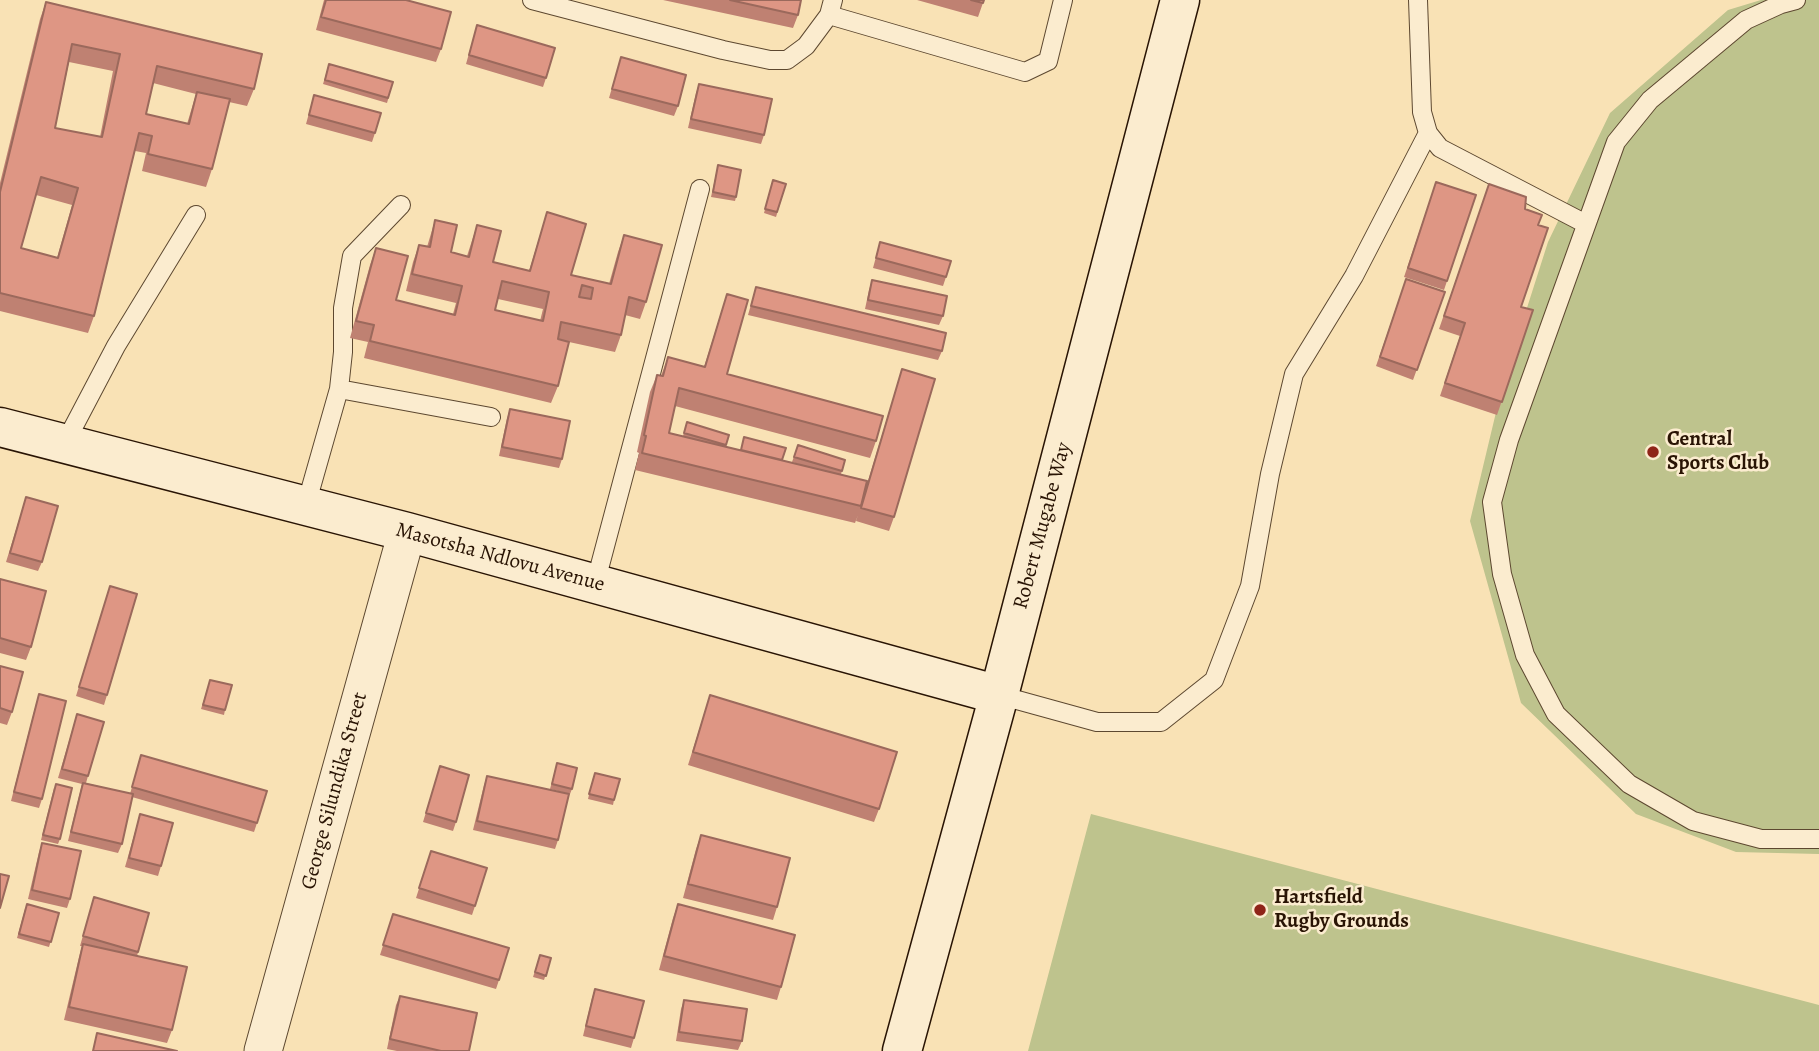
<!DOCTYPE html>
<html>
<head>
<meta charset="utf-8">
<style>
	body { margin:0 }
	canvas { display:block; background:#f9e2b5 }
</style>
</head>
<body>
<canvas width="1819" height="1051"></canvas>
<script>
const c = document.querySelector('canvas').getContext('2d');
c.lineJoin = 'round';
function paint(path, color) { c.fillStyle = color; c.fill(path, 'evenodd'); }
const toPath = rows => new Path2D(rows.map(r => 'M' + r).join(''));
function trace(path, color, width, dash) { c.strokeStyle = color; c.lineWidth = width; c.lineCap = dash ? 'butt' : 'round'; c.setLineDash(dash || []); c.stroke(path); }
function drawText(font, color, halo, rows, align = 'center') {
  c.font = font + ' Alegreya,serif'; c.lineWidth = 5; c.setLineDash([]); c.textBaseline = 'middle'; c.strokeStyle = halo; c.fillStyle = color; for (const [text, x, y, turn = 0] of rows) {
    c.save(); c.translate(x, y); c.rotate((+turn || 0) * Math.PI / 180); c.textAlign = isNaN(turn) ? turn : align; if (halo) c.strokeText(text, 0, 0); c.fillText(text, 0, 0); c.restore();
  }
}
const green = toPath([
	[1761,0,1819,0,1819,854,1736,852,1636,814,1521,703,1470,521,1503,383,1548,242,1610,113,1728,10],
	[1091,814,1819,1005,1819,1051,1028,1051]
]);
const lane = toPath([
	[532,0,723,50,770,60,787,60,806,46,829,15,833,0],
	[1418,0,1422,112,1428,133,1440,148,1586,224],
	[1796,0,1781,4,1746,20,1650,100,1616,142,1509,440,1492,502,1502,574,1525,655,1556,714,1629,784,1693,821,1761,839,1819,839],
	[829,15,1025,72,1048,61,1063,0],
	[339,389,491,417],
	[65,443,116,346,196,215],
	[306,505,339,389,343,352,343,308,352,256,401,205],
	[595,584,700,189],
	[999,695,1097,722,1161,722,1214,680,1250,586,1270,474,1294,374,1354,276,1428,133]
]);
const street = toPath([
	[263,1051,407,532]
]);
const secondary = toPath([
	[0,427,407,532,999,695],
	[902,1051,999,695,1180,0]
]);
const wall = toPath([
	[324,0,406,0,441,49,436,62,316,30],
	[663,0,801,0,798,15,793,28],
	[917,0,984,0,978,17],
	[46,2,254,89,247,106,229,102,212,169,206,187,142,171,146,153,135,151,94,316,88,333,0,311,0,183,40,19],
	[69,62,113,71,100,137,55,128],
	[153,83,196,94,187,124,146,114],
	[36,195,72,205,57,258,21,248],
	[477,25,546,78,543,87,466,64],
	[621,57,678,106,674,116,609,98],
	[329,64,393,82,387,103,323,84],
	[699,84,764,135,761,144,688,128,696,93],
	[314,95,375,133,372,142,306,124],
	[718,165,736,197,735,201,711,197],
	[773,180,786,184,776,217,764,213],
	[1436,182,1447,281,1444,290,1404,277],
	[1489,184,1525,209,1538,225,1521,307,1533,310,1497,415,1440,396,1460,336,1439,329],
	[547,212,571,275,609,284,618,252,624,235,646,302,640,319,625,315,621,335,615,352,569,342,558,386,551,403,364,358,368,342,350,338,370,265,376,248,396,300,453,314,456,303,406,291,413,262,419,245,427,247,435,220,451,252,467,256,477,225,493,262,529,271],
	[498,299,543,309,540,321,495,310],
	[880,242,946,277,943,286,873,268],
	[1406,279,1445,292,1413,380,1376,366],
	[872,280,943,316,939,325,865,309,869,290],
	[756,287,942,351,938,360,748,315],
	[727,294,727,374,876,441,870,458,675,406,669,433,683,436,687,422,726,445,726,447,812,468,792,462,798,445,845,460,841,474,864,494,902,369,894,517,889,531,856,521,858,515,855,523,635,470,639,453,637,452,650,392,657,375,661,376,668,357,704,367],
	[510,409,562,459,559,468,499,456,507,418],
	[26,497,42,562,38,571,6,562],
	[0,579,31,647,26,660,0,653],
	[110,586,107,695,104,705,76,696],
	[0,666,12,712,7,725,0,723],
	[210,680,225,710,224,715,201,709],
	[39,694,42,799,39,808,11,801,36,704],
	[710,695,879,809,874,822,688,765],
	[77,714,88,776,86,783,130,794,141,755,257,823,254,832,132,797,122,844,118,853,68,841,82,784,58,778],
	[557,763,572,789,570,794,550,789],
	[440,766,456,822,453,831,423,822],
	[487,776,558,840,555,849,473,830,484,785],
	[593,778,614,800,613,805,588,799],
	[54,788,60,839,58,844,41,840],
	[140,814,161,866,158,876,125,867],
	[701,835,777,907,773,920,683,898,696,849],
	[42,843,70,899,67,908,28,899,39,852],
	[431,851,475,906,472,915,416,898],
	[94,897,149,913,137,956,172,1030,167,1043,64,1020,79,957,82,946,80,946],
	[678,904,781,987,777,1000,659,970,673,918],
	[25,909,59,913,49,947,17,938],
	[393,914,499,980,496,989,380,955],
	[540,955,551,958,544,980,533,977],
	[595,989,634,1038,631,1048,583,1036,592,998],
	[400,996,469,1051,397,1051,387,1049,396,1005],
	[684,1000,742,1041,738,1050,676,1041,681,1009]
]);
const building = toPath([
	[326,0,406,0,451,12,441,49,321,17,326,0],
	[730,0,801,0,798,15,730,0],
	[971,0,984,0,983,3,971,0],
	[46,2,262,54,254,89,157,66,146,114,189,124,197,92,230,99,212,169,148,154,152,136,139,133,94,316,0,293,0,192,46,2],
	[72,44,120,54,102,137,55,128,72,44],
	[41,177,78,188,58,258,21,248,41,177],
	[477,25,555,48,546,78,469,55,477,25],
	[621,57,686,75,678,106,612,89,621,57],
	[329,64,393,82,388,98,325,80,329,64],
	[699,84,772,99,764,135,691,119,699,84],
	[314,95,381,113,375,133,309,115,314,95],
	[718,165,741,170,736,197,713,192,718,165],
	[773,180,786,184,777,212,765,209,773,180],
	[1436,182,1476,195,1447,281,1408,268,1436,182],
	[1489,184,1526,197,1525,209,1542,215,1538,225,1548,228,1521,307,1533,310,1502,402,1445,383,1465,323,1444,316,1489,184],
	[547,212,586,224,571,275,611,284,624,235,662,245,646,302,629,297,621,335,561,322,558,339,569,342,558,386,370,341,374,325,356,321,376,248,408,256,396,300,455,315,462,286,412,274,419,245,430,247,435,220,457,225,451,252,469,257,477,225,501,231,493,262,530,271,547,212],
	[502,281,549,292,543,321,495,310,502,281],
	[582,285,593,288,591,299,579,297,582,285],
	[880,242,951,261,946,277,876,258,880,242],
	[1406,279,1445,292,1417,370,1380,357,1406,279],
	[872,280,947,296,943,316,868,300,872,280],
	[756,287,946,333,942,351,751,306,756,287],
	[727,294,748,300,727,374,883,416,876,441,679,388,669,433,867,481,861,506,642,453,646,436,644,435,657,375,663,376,668,357,705,367,727,294],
	[902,369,935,379,894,517,861,508,902,369],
	[510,409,570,421,562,459,502,447,510,409],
	[687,422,729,435,726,445,684,433,687,422],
	[744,437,786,448,782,460,741,450,744,437],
	[798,445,845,460,842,471,794,457,798,445],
	[26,497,58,506,42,562,10,553,26,497],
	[0,579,46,591,31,647,0,638,0,579],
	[110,586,137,594,107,695,79,687,110,586],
	[0,666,23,672,12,712,0,708,0,666],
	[210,680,232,685,225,710,203,705,210,680],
	[39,694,66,701,42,799,14,792,39,694],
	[710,695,897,752,879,809,693,752,710,695],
	[77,714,104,722,88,776,62,769,77,714],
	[141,755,267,791,257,823,132,787,141,755],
	[557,763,577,768,572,789,552,784,557,763],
	[440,766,469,775,456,822,426,813,440,766],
	[595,773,620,779,614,800,589,794,595,773],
	[487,776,569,794,558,840,477,821,487,776],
	[83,783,133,794,122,844,71,832,83,783],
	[56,784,72,788,60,839,43,835,56,784],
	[140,814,173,823,161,866,129,858,140,814],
	[701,835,790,858,777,907,688,884,701,835],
	[42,843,81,851,70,899,32,890,42,843],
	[431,851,487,868,475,906,419,888,431,851],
	[0,874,9,876,0,908,0,874],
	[94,897,149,913,138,952,83,936,94,897],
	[27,904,59,913,51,942,19,934,27,904],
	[678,904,795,935,781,987,664,956,678,904],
	[393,914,509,948,499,980,383,945,393,914],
	[83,944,187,967,172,1030,69,1007,83,944],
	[540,955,551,958,546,976,535,972,540,955],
	[595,989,644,1001,634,1038,586,1026,595,989],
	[400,996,477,1013,469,1051,441,1051,390,1039,400,996],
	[684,1000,747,1009,742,1041,679,1032,684,1000],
	[97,1033,177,1051,93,1051,97,1033]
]);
const markers = [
	[1653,452,7,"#8f2418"],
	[1260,910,7,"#8f2418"]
];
const poiNames = [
	["Central",1667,440],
	["Sports Club",1667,464],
	["Hartsfield",1274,898],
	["Rugby Grounds",1274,922]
];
const streetNames = [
	["Robert Mugabe Way",1043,526,-75],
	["Masotsha Ndlovu Avenue",500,558,15],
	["George Silundika Street",335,791,-75]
];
paint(green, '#bec38d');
trace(lane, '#5d4830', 20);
trace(street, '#5d4830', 39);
trace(secondary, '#291404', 41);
trace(lane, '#fbeccf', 18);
trace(street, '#fbeccf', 37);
trace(secondary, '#fbeccf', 38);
paint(wall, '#bf8172');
paint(building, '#de9684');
trace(building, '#9b695c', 2);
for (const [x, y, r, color] of markers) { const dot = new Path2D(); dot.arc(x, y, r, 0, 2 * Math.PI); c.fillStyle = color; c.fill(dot); trace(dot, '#fbeccf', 2.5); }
drawText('bold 21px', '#291404', '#fbeccf', poiNames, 'left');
drawText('21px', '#291404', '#fbeccf', streetNames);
</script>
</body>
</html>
